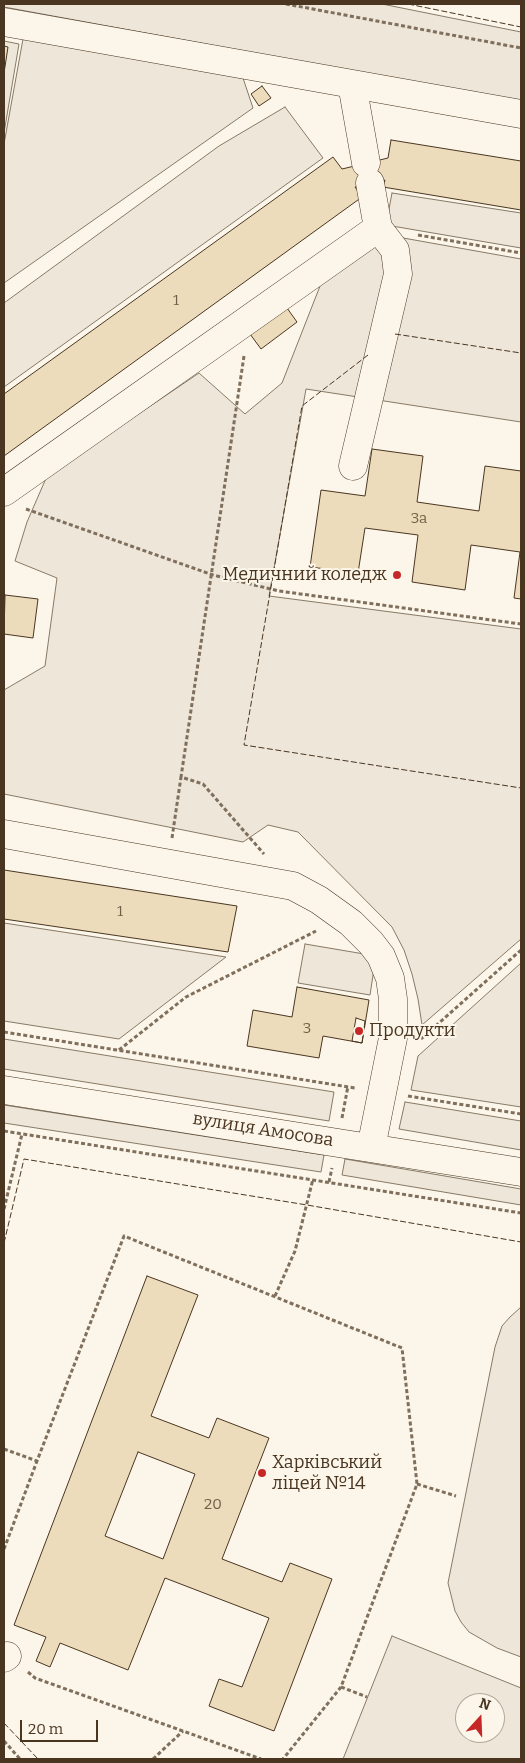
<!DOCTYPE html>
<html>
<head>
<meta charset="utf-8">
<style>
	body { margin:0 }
	#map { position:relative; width:525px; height:1763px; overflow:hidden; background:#fbf6e9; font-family:Bitter,serif }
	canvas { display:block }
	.frame { position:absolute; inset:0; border:5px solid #4a3520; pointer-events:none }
	.north { position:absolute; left:455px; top:1693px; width:50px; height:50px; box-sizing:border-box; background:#fbf6e9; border:1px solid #b4a999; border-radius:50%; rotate:20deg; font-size:14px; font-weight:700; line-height:20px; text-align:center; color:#4a3520 }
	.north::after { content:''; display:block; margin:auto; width:18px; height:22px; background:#c62828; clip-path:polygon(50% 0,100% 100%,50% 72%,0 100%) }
	.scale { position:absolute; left:20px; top:1720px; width:78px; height:22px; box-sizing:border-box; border:2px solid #4a3520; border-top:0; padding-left:6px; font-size:15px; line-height:18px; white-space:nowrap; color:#4a3520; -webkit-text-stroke:4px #fbf6e9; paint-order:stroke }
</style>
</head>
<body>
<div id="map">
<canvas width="525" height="1763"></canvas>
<div class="frame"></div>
<div class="north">N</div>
<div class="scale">20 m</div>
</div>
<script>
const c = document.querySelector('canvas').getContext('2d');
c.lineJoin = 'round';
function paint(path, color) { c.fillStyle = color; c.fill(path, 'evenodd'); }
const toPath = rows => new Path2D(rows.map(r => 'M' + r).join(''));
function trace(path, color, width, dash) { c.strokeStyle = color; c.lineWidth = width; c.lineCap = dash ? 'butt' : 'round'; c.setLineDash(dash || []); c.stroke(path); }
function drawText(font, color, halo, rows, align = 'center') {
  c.font = font + ' Bitter,serif'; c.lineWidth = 4; c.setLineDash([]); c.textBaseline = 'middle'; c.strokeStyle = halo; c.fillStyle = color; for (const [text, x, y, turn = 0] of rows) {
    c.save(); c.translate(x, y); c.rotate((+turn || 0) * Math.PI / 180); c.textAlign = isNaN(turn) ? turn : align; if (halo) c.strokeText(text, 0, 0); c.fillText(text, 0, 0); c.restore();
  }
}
const green = toPath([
	[4,4,382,4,521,32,521,102,4,7,4,4],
	[23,39,243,78,253,108,4,283,4,144,23,39],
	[285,107,323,158,4,387,4,303,219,146,285,107],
	[392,193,521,213,521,248,386,225,392,193],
	[392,236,521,259,521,422,306,389,269,596,521,629,521,939,422,1025,418,999,412,974,404,950,392,927,298,832,268,825,243,842,4,794,4,690,45,666,57,578,15,561,27,522,47,476,199,373,245,414,282,383,322,281,392,236],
	[4,923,226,957,119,1039,4,1021,4,923],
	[305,944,376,956,370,995,298,983,305,944],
	[521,963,521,1107,411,1090,418,1056,521,963],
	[4,1039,334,1092,329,1121,4,1069,4,1039],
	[405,1102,521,1121,521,1150,399,1129,405,1102],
	[4,1105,324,1155,321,1172,4,1123,4,1105],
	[345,1159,521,1189,521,1205,342,1175,345,1159],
	[521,1307,521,1657,497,1648,469,1632,461,1622,455,1611,448,1583,495,1347,502,1326,510,1317,521,1307],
	[392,1636,521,1688,521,1759,343,1759,392,1636],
	[465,1703,495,1703,495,1733,465,1733,465,1703]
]);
const parking = toPath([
	[4,41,19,44,4,133,4,41]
]);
const building = toPath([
	[4,46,8,47,4,73,4,46],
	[262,86,271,98,259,106,251,94,262,86],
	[391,140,521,161,521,210,383,187,385,180,355,187,362,197,4,456,4,394,333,157,342,169,388,158,391,140],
	[287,308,297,322,261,349,250,334,287,308],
	[372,449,423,456,417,502,479,511,485,466,521,471,521,599,514,598,520,552,471,545,465,590,412,582,418,535,365,528,358,573,310,567,321,490,365,496,372,449],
	[5,595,38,599,33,638,4,634,5,595],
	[4,870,237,906,228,952,4,919,4,870],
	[297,987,369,1000,362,1043,323,1036,319,1058,247,1046,253,1010,292,1017,297,987],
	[356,1018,365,1021,362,1043,352,1041,356,1018],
	[147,1276,198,1295,151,1416,209,1438,217,1418,269,1438,222,1559,282,1582,290,1563,332,1579,274,1731,209,1706,219,1679,242,1687,269,1618,165,1578,128,1670,60,1643,50,1667,36,1661,46,1637,14,1625,147,1276],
	[138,1452,195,1474,163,1559,105,1536,138,1452]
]);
const path = toPath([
	[286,4,521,48],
	[418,235,521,253],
	[244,356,181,777,203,784,264,854],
	[26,509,213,575,279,591,521,624],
	[172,838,181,777],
	[4,1032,355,1088],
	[421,1039,521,950],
	[119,1050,186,997,316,931],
	[408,1096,521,1114],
	[342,1118,348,1086],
	[4,1131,521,1213],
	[329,1182,332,1168],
	[4,1209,22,1134],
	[275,1296,295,1251,313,1179],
	[4,1449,37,1461,124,1236,402,1348,417,1484,341,1687,283,1759],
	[417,1484,456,1496],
	[4,1549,37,1461],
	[28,1672,35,1678,261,1759],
	[341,1687,367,1697],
	[4,1741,20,1759],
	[153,1759,183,1731]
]);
const minor = toPath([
	[4,22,521,114],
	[352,84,366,163],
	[353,466,398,274,395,250,378,228],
	[4,492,378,228,370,183],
	[4,834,293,886,319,900,351,923,371,943,381,956,390,978,393,999,393,1038,371,1148],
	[4,1090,521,1172],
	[4,1658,7,1656]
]);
const fence = toPath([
	[408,4,521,27],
	[395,334,521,353],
	[368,355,302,406,244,745,521,788],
	[4,1243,24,1159,307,1205,521,1242],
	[4,1723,38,1759]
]);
const markers = [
	[397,575,5,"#c62828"],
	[359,1031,5,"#c62828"],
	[262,1473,5,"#c62828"]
];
const numberNames = [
	["1",176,301],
	["3а",419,519],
	["1",120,912],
	["3",307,1029],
	["20",213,1505]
];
const poiNames = [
	["Медичний коледж",387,575,"right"],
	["Продукти",369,1031],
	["Харківський",272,1463],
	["ліцей №14",272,1484]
];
const streetNames = [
	["вулиця Амосова",263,1130,9]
];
paint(green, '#ede6d9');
trace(green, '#887966', 1);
paint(parking, '#ede7d9');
trace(parking, '#887966', 1);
paint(building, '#ecdcbc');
trace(building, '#4a3520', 1);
trace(minor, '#4a3520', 29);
trace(path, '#7f6f5c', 3, [4, 2.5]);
trace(minor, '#fbf6e9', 28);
trace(fence, '#4a3520', 1, [6, 2.5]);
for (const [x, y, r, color] of markers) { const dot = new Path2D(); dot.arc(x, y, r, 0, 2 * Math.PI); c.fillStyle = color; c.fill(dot); trace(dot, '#fbf6e9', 2); }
drawText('15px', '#725f47', null, numberNames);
drawText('18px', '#4a3520', '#fbf6e9', poiNames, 'left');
drawText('18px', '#4a3520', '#fbf6e9', streetNames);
</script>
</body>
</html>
